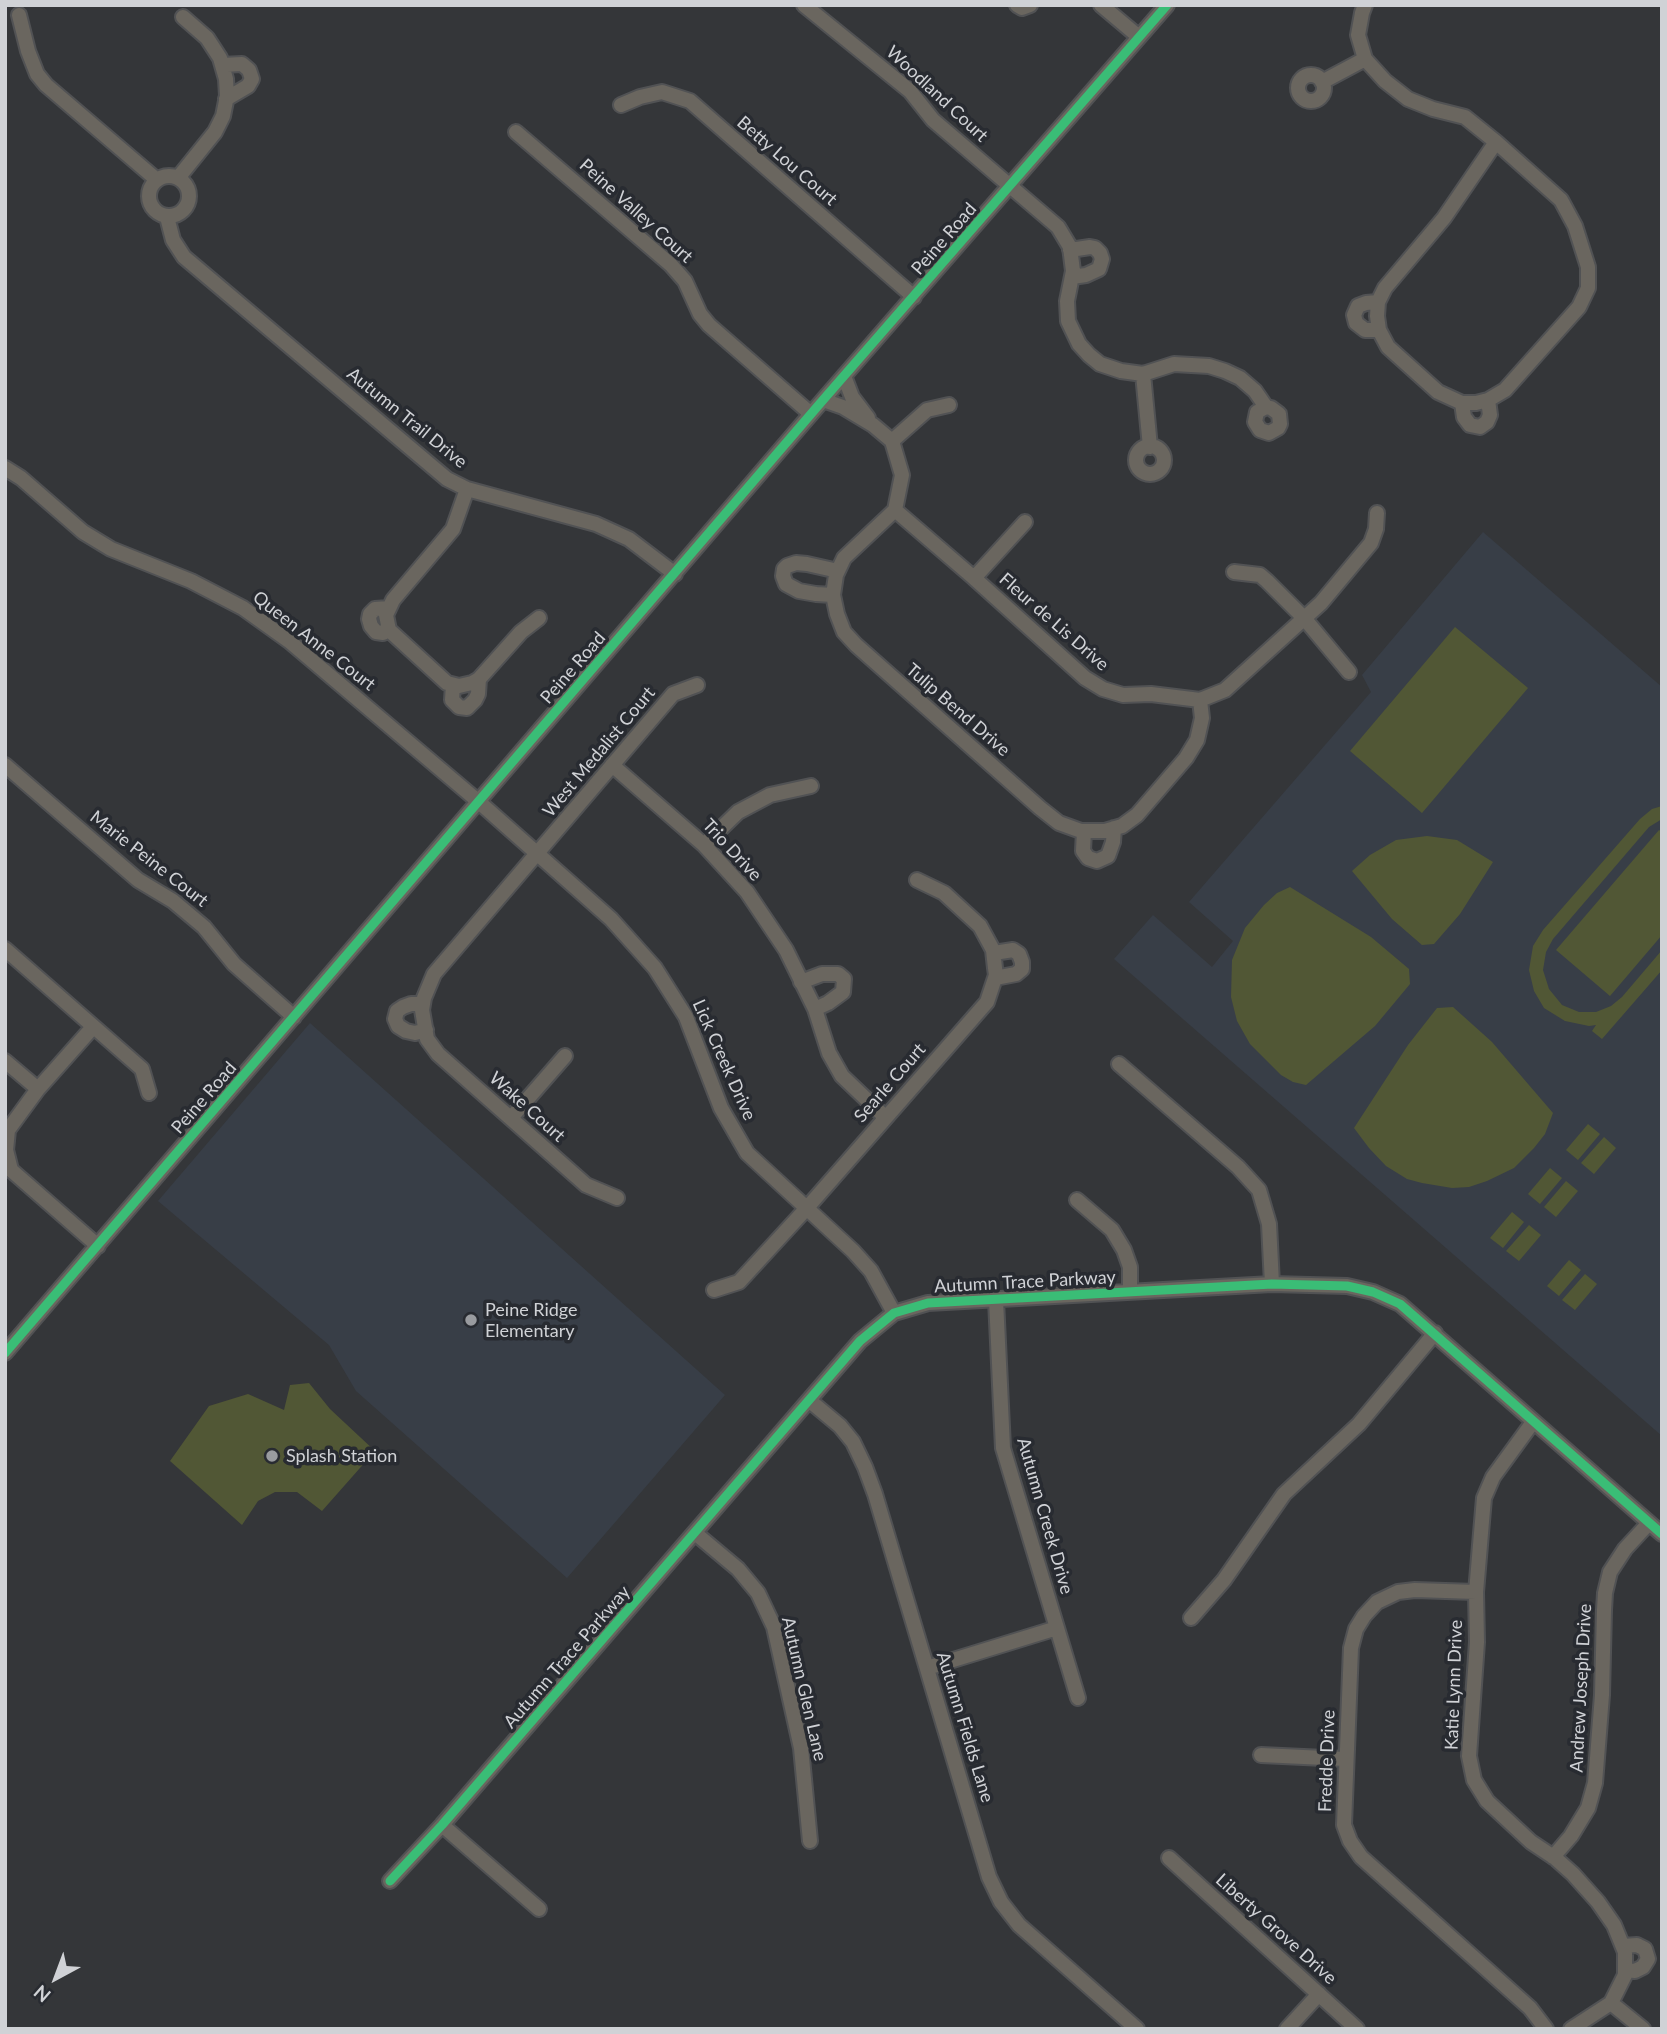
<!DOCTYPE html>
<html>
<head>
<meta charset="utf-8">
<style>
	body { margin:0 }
	#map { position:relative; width:1667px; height:2034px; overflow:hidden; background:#343639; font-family:Lato,sans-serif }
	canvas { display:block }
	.frame { position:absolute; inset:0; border:7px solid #d0d2d6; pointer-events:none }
	.north { position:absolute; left:21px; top:1943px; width:70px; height:70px; -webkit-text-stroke:5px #282b31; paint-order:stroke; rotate:221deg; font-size:19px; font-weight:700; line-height:28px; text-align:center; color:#d0d2d6 }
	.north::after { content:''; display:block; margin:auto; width:24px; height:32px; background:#d0d2d6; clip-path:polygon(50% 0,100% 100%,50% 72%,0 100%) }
</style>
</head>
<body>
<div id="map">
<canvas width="1667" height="2034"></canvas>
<div class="frame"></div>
<div class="north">N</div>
</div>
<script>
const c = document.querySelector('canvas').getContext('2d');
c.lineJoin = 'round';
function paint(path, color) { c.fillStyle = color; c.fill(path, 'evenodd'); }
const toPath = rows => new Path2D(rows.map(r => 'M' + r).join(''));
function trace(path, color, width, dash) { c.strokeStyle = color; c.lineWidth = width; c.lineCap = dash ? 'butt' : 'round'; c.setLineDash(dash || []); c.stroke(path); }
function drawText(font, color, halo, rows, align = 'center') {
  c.font = font + ' Lato,sans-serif'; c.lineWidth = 7; c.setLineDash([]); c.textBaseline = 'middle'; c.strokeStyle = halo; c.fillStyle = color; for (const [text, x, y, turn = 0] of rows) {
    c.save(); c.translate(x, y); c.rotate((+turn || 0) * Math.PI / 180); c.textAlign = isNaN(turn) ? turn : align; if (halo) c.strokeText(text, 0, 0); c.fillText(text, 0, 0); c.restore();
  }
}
const built = toPath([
	[1483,532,1662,687,1662,1436,1114,959,1153,915,1212,967,1233,941,1189,902,1371,692,1362,675],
	[310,1023,725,1395,567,1578,356,1391,329,1345,158,1201]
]);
const green = toPath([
	[1455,627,1528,688,1422,813,1350,751],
	[1662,806,1662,819,1649,827,1553,939,1546,952,1543,970,1549,989,1562,1005,1579,1012,1596,1012,1611,1006,1622,997,1662,950,1662,970,1602,1039,1592,1031,1596,1025,1589,1026,1565,1021,1544,1008,1534,991,1529,970,1533,946,1543,930,1640,819,1652,809],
	[1659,830,1662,832,1662,935,1610,996,1556,950],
	[1427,836,1457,840,1493,862,1460,914,1434,944,1422,945,1392,919,1352,871,1370,855,1396,840],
	[1290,887,1371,937,1409,969,1410,984,1375,1026,1306,1085,1293,1082,1281,1075,1250,1044,1237,1021,1231,997,1232,960,1245,928,1264,905,1277,893],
	[1453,1007,1492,1042,1553,1113,1545,1134,1534,1148,1514,1168,1487,1181,1469,1187,1452,1188,1422,1183,1407,1179,1386,1166,1369,1148,1354,1128,1408,1045,1437,1008],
	[1588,1124,1600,1134,1578,1160,1566,1150],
	[1604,1137,1616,1148,1594,1174,1581,1163],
	[1550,1168,1562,1178,1540,1204,1528,1194],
	[1566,1181,1578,1191,1556,1217,1544,1207],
	[1512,1212,1524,1222,1503,1248,1490,1238],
	[1529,1225,1541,1235,1519,1261,1506,1251],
	[1569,1260,1581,1270,1559,1296,1547,1286],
	[1585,1274,1597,1284,1575,1310,1562,1300],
	[309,1383,330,1409,375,1451,322,1511,297,1492,275,1492,258,1501,242,1525,170,1461,209,1406,248,1394,284,1410,290,1385]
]);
const minor = toPath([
	[804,5,910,91,933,120,1058,227,1070,247,1073,271,1067,301,1068,321,1079,344,1089,355,1100,364,1121,371,1143,374,1174,364,1209,366,1225,371,1240,378,1255,391,1266,407,1271,408,1279,414,1280,424,1278,428,1269,433,1260,430,1255,422,1257,412,1266,407],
	[1017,5,1022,8,1030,5],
	[1101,5,1139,37],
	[1365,5,1362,13,1358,35,1365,59,1385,81,1408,99,1433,109,1465,117,1496,142,1561,200,1575,226,1588,267,1588,288,1579,307,1505,390,1488,400,1476,403,1462,403,1438,392,1388,347,1379,330,1377,316,1378,302,1385,288,1444,218,1496,142],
	[19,15,28,51,37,74,46,85,157,180],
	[222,65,242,64,249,70,252,79,248,86,226,99],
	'1298 88a13 13 0 1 1 26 0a13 13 0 1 1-26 0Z',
	[1322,82,1365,59],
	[621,105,640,97,662,92,690,101,914,297],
	[516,132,671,265,685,281,700,314,709,325,811,414],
	'149 196a20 20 0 1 1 40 0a20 20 0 1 1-40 0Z',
	[178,178,215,132,223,116,227,96,226,79,220,58,207,38,183,17],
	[167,217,173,240,184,257,447,479,467,489,596,524,629,539,675,574],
	[1070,250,1090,247,1095,248,1100,253,1102,259,1099,269,1086,275,1072,277],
	[1378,302,1366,303,1358,306,1354,315,1356,323,1365,330,1379,330],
	[1143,374,1150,447],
	[844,376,852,397,868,418],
	[823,400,843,407,873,425,892,441,902,475,895,510,844,558,836,575,833,595,837,614,844,632,856,645,1040,808,1059,823,1081,831,1105,831,1122,826,1137,815,1186,758,1197,740,1202,718,1200,700],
	[1462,403,1464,417,1470,425,1480,427,1487,422,1490,415,1488,400],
	[892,441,927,410,949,405],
	'1136 460a14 14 0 1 1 28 0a14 14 0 1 1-28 0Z',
	[5,468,21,478,83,532,111,549,191,581,243,608,289,641,479,802,611,919,655,968,686,1017,721,1108,747,1153,853,1251,871,1271,894,1313],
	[467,489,453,529,393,600,386,615,389,630,447,683,459,686,472,683,479,679,521,632,539,618],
	[895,510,974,578,1085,678,1103,689,1123,695,1151,694,1200,700,1225,690,1321,603,1371,543,1376,529,1377,513],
	[1234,572,1260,575,1267,581,1304,618,1349,672],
	[974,578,1025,522],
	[833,595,816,594,799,591,786,584,783,576,784,569,787,566,796,563,807,564,838,571],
	[389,608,375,609,370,614,369,619,371,626,376,632,383,633,389,630],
	[453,685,452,700,459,707,467,708,475,700,478,694,479,679],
	[5,765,138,880,173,901,204,927,234,964,294,1017],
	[612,765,704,845,747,892,786,950,815,1009,829,1053,842,1076,885,1117],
	[1084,831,1083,851,1088,858,1097,861,1108,856,1113,842,1114,828],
	[704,845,738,812,770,795,811,786],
	[5,949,142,1069,149,1093],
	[994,953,1013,950,1019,954,1022,962,1022,969,1016,974,995,978],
	[801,982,822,974,838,974,844,979,843,992,828,1003,815,1009],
	[423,1004,411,1004,403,1007,397,1011,395,1019,398,1026,406,1031,415,1033,426,1030],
	[93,1027,38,1089,8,1130,6,1150,11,1170,98,1246],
	[5,1061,38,1089],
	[1119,1064,1238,1167,1259,1190,1269,1224,1272,1284],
	[511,1118,565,1056],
	[617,1198,586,1185,438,1054,427,1039,422,1010,424,998,434,974,673,694,697,685],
	[1077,1200,1112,1230,1124,1250,1130,1267,1130,1292],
	[714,1290,739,1282,806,1209,987,1002,996,975,995,968,993,950,980,926,944,893,917,880],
	[996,1300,1003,1448,1078,1698],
	[5,1353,823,400,1167,5],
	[810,1401,840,1426,853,1442,865,1467,875,1494,989,1877,1001,1902,1019,1925,1137,2029],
	[1533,1422,1493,1477,1484,1498,1476,1592,1477,1642,1469,1756,1474,1780,1487,1801,1531,1842,1555,1858,1573,1874,1598,1902,1614,1925,1625,1952,1625,1975,1611,2003,1571,2029],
	[695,1533,738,1569,758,1593,774,1627,801,1748,810,1841],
	[1476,1592,1415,1590,1398,1592,1377,1602,1364,1616,1356,1629,1351,1648,1344,1825,1350,1841,1361,1857,1530,2008,1546,2029],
	[1191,1618,1224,1580,1284,1494,1359,1424,1435,1333],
	[927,1668,1057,1628],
	[1261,1755,1346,1759],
	[442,1825,539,1909],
	[1553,1857,1571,1836,1588,1808,1595,1783,1602,1695,1604,1610,1605,1593,1610,1572,1625,1549,1649,1523],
	[1169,1858,1357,2029],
	[390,1881,442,1825,860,1341,894,1313,928,1303,1272,1284,1347,1286,1373,1292,1400,1304,1662,1534],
	[1623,1946,1637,1945,1645,1949,1648,1959,1643,1967,1635,1971,1625,1970],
	[1611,2003,1643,2029],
	[1287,2029,1319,1994]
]);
const cycleway = toPath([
	[5,1353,823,400,1167,5],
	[390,1881,442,1825,860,1341,894,1313,928,1303,1272,1284,1347,1286,1373,1292,1400,1304,1662,1534]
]);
const markers = [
	[471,1320,7,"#999b9f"],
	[272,1456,7,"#999b9f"]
];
const streetNames = [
	["Woodland Court",937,94,43],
	["Betty Lou Court",787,161,41],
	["Peine Valley Court",636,211,42],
	["Peine Road",944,239,-49],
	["Autumn Trail Drive",407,418,39],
	["Fleur de Lis Drive",1054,622,41],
	["Queen Anne Court",314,641,38],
	["Peine Road",573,668,-49],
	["Tulip Bend Drive",958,710,41],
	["West Medalist Court",599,752,-50],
	["Trio Drive",732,850,47],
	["Marie Peine Court",149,859,38],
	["Lick Creek Drive",724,1060,66],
	["Searle Court",890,1083,-49],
	["Peine Road",204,1098,-49],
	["Wake Court",527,1107,42],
	["Autumn Trace Parkway",1025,1282,-3],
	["Autumn Creek Drive",1045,1516,74],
	["Autumn Trace Parkway",567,1657,-49],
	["Katie Lynn Drive",1454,1685,-88],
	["Andrew Joseph Drive",1581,1688,-87],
	["Autumn Glen Lane",804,1689,77],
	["Autumn Fields Lane",965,1727,73],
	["Fredde Drive",1327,1761,-88],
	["Liberty Grove Drive",1276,1929,42]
];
const poiNames = [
	["Peine Ridge",485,1310],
	["Elementary",485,1331],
	["Splash Station",286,1456]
];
paint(built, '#383e47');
paint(green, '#515735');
trace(minor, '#515254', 18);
trace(minor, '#6a665f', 14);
trace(cycleway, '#3abd76', 9);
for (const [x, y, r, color] of markers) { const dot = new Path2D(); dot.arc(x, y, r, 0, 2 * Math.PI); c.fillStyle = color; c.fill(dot); trace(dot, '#282b31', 2.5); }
drawText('18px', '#d0d2d6', '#282b31', streetNames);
drawText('18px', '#d0d2d6', '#282b31', poiNames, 'left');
</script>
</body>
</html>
